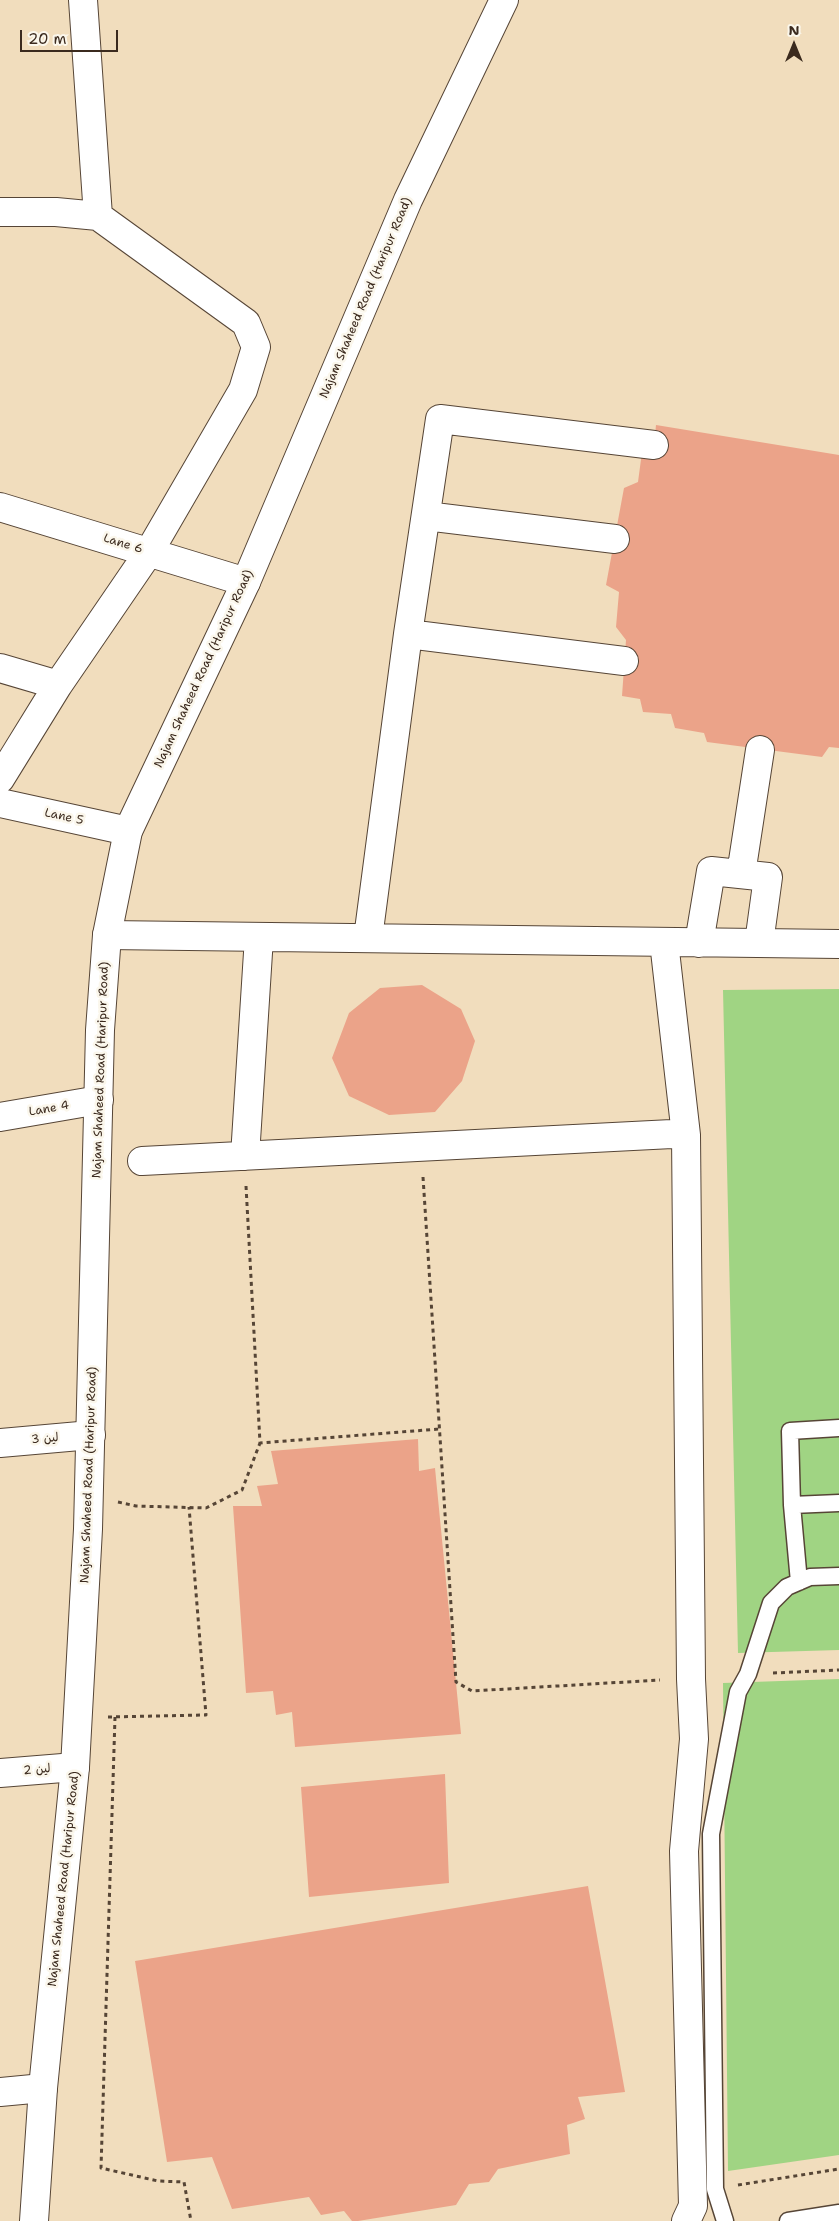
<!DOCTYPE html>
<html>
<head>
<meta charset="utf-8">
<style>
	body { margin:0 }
	#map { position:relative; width:839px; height:2221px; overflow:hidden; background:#f1ddbd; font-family:"Shantell Sans",sans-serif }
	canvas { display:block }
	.north { position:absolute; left:769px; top:20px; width:50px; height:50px; -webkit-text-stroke:4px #fbf7ec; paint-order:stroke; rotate:0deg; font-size:14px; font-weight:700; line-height:20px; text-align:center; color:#3b2a1e }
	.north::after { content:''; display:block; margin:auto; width:18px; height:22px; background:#3b2a1e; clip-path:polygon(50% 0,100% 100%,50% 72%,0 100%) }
	.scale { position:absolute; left:20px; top:30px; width:98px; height:22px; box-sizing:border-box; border:2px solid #3b2a1e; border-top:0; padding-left:6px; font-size:15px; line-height:18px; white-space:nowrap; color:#3b2a1e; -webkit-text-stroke:4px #fbf7ec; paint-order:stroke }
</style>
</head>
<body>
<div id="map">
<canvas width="839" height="2221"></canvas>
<div class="north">N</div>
<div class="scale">20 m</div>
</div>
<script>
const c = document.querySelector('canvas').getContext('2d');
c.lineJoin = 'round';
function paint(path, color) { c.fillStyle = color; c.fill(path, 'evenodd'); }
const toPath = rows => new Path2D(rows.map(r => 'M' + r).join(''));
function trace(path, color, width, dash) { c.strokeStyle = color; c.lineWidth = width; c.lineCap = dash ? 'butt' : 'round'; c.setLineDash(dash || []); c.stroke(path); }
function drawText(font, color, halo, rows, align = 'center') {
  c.font = font + ' "Shantell Sans","Playpen Sans Arabic",sans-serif'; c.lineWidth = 5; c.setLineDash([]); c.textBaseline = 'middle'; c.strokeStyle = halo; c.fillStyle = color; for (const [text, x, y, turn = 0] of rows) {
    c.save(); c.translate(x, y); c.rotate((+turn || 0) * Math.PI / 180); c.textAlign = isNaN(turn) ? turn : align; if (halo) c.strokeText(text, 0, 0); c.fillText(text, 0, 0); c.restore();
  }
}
const green = toPath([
	[839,989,839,1650,738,1653,723,990],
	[839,1679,839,2155,728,2171,723,1683]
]);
const building = toPath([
	[656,425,839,455,839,748,829,747,822,757,707,742,704,733,675,728,671,714,643,712,640,699,622,696,626,640,616,627,619,592,606,585,624,488,638,482,642,452,654,445],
	[422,985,461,1009,475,1041,462,1081,435,1112,389,1115,349,1096,332,1058,349,1013,380,988],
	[418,1439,419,1471,435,1468,461,1734,295,1747,292,1712,276,1715,273,1691,246,1693,233,1506,262,1506,257,1486,278,1484,271,1451],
	[445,1774,449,1883,309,1897,301,1787],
	[588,1886,625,2092,578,2097,585,2119,567,2125,570,2154,498,2169,489,2182,469,2184,456,2205,358,2221,352,2221,344,2211,321,2215,309,2197,232,2209,212,2157,167,2162,135,1961]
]);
const path = toPath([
	[423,1177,456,1682,472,1691,660,1680],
	[246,1186,260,1443,439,1429],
	[118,1502,136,1506,206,1508,242,1490,260,1443],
	[773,1673,839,1670],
	[108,1717,206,1715,189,1507],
	[115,1717,101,2168,158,2181,184,2182,191,2221],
	[738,2185,839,2169]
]);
const lane = toPath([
	[839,1428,790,1431,792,1505,839,1503],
	[792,1505,799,1582],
	[725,2221,715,2189,711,1834,738,1692,748,1674,771,1603,787,1587,810,1577,839,1576],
	[788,2221,839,2213]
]);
const street = toPath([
	[83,0,98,216],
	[0,212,56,212,98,216,246,323,256,347,243,390,149,552,58,685,0,779],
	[0,507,246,582],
	[426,516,615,539],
	[408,634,624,661],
	[0,668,58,685],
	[0,803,128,831],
	[741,874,760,750],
	[107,935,839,944],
	[368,938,408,634,440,419,654,445],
	[664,942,686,1135,691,1679,694,1739,684,1851,693,2206,686,2221],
	[699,943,711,871,768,877,759,943],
	[0,1117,99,1100],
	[245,1156,259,937],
	[142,1161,672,1134,686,1135],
	[0,1443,91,1435],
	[0,1773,75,1767],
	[0,2092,43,2088]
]);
const secondary = toPath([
	[34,2221,43,2088,75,1767,88,1529,100,1030,107,935,128,831,246,582,408,200,504,0]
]);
const streetNames = [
	["Najam Shaheed Road (Haripur Road)",366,298,-67],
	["Lane 6",123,544,17],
	["Najam Shaheed Road (Haripur Road)",204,669,-65],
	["Lane 5",64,817,12],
	["Najam Shaheed Road (Haripur Road)",101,1070,-88],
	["Lane 4",49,1109,-10],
	["لین 3",45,1439,-5],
	["Najam Shaheed Road (Haripur Road)",89,1475,-88],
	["لین 2",37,1770,-5],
	["Najam Shaheed Road (Haripur Road)",64,1879,-84]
];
paint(green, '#a0d483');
paint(building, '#eba389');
trace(lane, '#564536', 19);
trace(street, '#564536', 30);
trace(secondary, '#564536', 30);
trace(path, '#564536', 3, [4, 4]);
trace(lane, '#fff', 16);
trace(street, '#fff', 28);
trace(secondary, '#fff', 28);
drawText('12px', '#3b2a1e', '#fbf7ec', streetNames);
</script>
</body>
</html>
